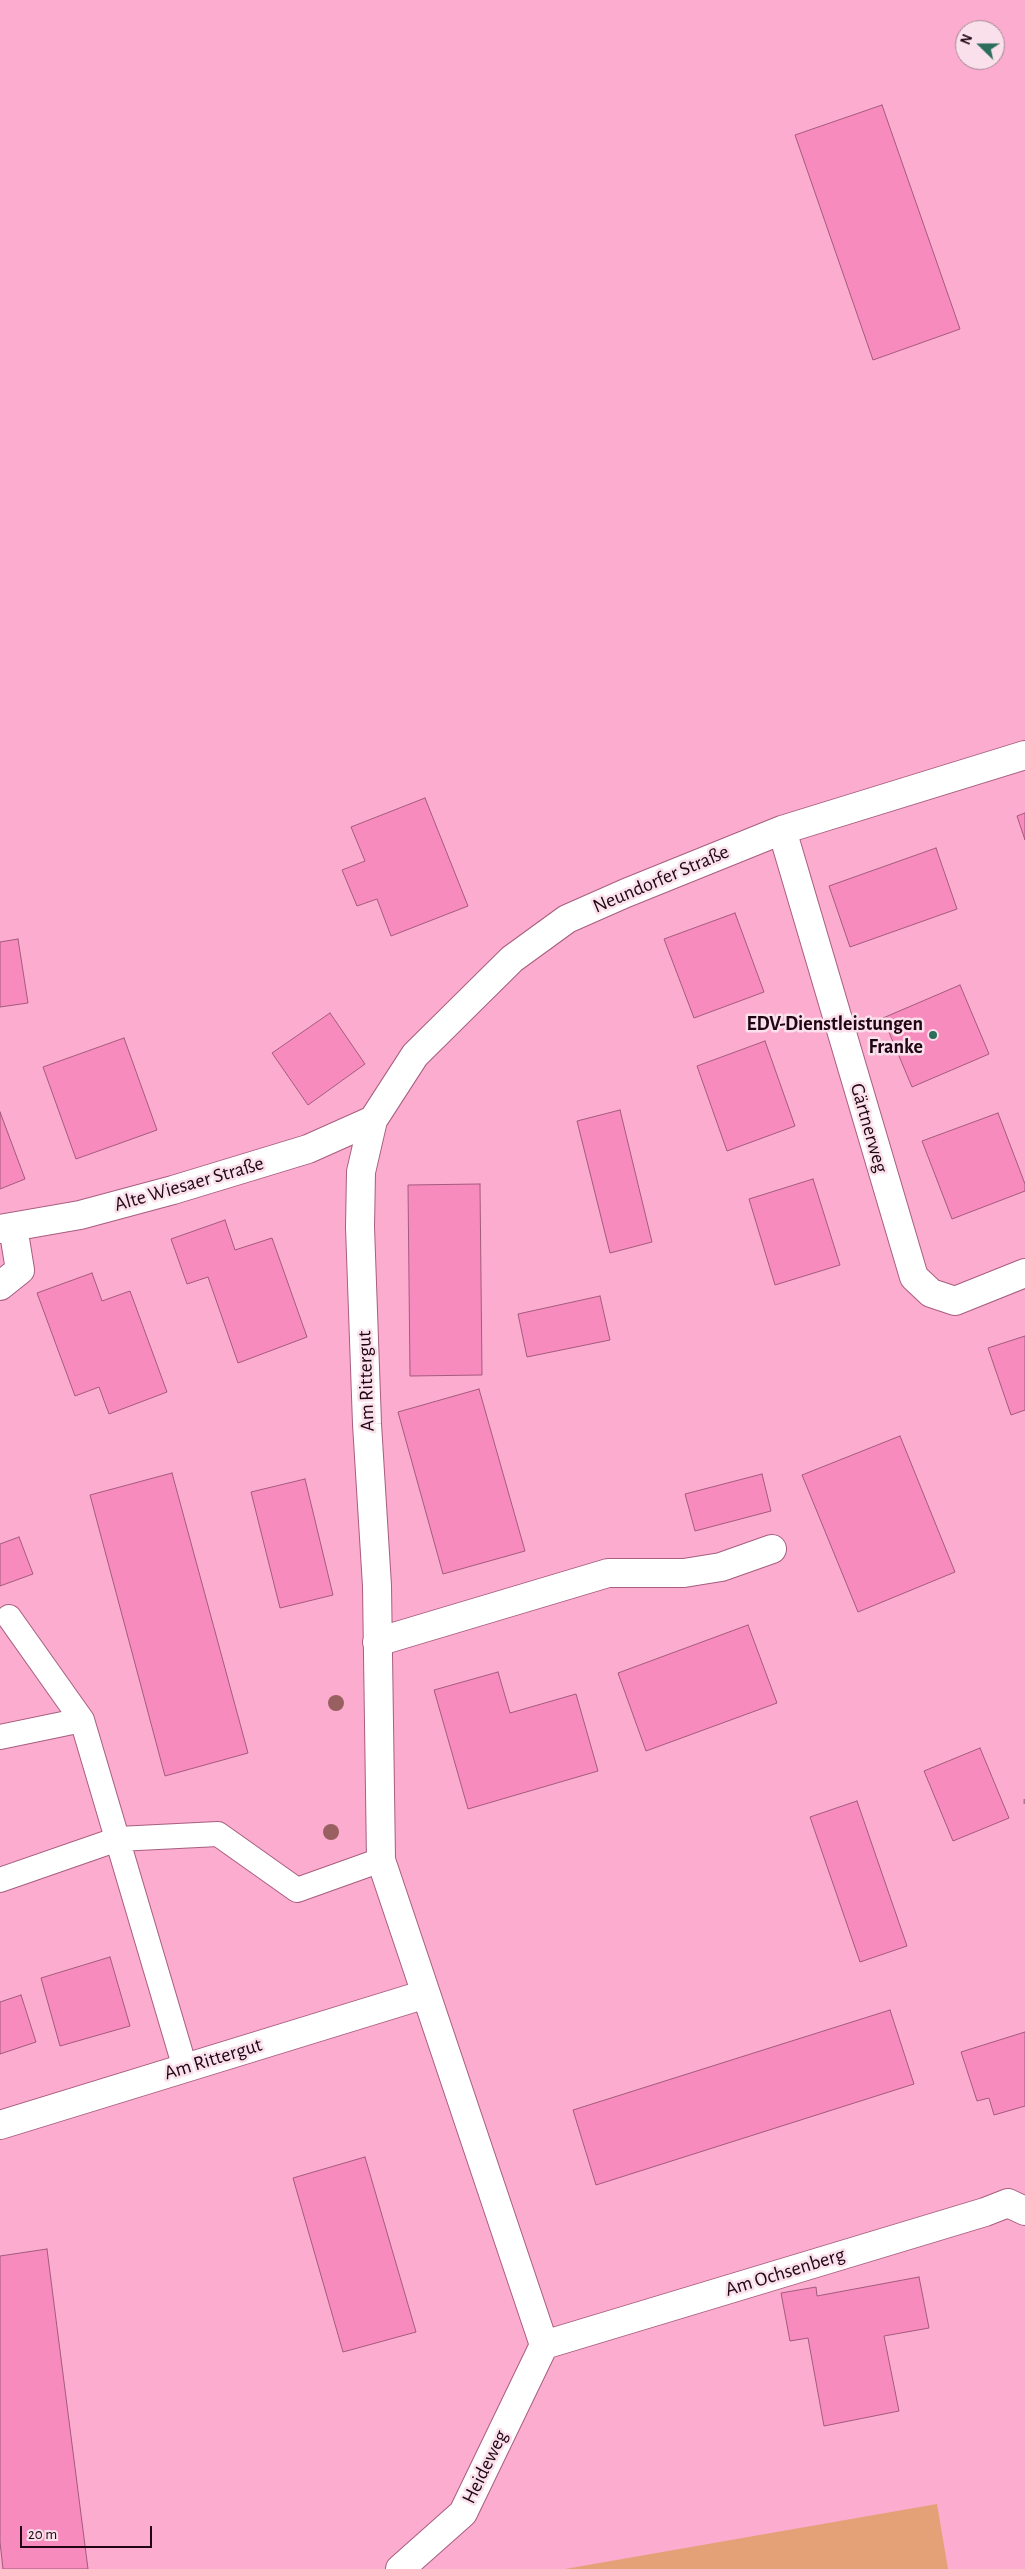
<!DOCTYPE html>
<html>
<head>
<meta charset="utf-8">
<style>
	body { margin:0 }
	#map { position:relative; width:1025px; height:2569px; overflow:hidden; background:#fcaccf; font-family:"Alegreya Sans",sans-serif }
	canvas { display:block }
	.north { position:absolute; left:955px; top:20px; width:50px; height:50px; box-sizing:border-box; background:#fae0ea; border:1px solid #a38894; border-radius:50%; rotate:292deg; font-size:14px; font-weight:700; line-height:20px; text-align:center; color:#200513 }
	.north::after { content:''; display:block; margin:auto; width:18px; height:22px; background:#2d6d5b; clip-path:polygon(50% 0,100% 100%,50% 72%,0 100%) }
	.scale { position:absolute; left:20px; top:2526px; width:132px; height:22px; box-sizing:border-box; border:2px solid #200513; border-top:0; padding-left:6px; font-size:15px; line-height:18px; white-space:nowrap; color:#200513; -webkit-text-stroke:4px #fae0ea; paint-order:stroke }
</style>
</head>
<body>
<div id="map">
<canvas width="1025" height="2569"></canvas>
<div class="north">N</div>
<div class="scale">20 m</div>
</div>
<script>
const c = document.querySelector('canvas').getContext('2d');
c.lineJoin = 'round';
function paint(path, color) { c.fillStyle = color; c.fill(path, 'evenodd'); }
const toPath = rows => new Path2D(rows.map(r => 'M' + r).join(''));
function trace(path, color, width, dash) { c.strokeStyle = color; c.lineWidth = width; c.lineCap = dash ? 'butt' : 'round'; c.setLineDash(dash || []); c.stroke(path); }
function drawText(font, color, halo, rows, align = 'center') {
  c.font = font + ' "Alegreya Sans",sans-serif'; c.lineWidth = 5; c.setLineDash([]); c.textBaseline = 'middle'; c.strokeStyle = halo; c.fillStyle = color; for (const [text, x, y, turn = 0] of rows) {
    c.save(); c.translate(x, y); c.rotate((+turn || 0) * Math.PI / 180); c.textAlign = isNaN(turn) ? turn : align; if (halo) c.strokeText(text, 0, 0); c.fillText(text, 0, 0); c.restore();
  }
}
const green = toPath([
	[937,2504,948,2569,565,2569]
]);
const building = toPath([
	[882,105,960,329,873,360,795,135,882,105],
	[425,798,468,906,391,936,377,899,357,906,342,870,365,861,351,827,425,798],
	[1025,813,1025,840,1017,816,1025,813],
	[936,848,957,909,850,947,829,886,936,848],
	[735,913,764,992,694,1018,664,939,735,913],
	[18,939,28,1003,0,1007,0,942,18,939],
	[960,985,989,1054,912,1087,883,1018,960,985],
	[330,1013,365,1064,308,1105,272,1053,330,1013],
	[124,1038,157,1130,76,1159,43,1067,124,1038],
	[765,1041,795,1126,727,1151,697,1066,765,1041],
	[620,1110,652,1242,610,1253,577,1121,620,1110],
	[0,1112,25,1179,0,1189,0,1112],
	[998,1113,1025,1184,1025,1191,952,1219,922,1141,998,1113],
	[813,1179,840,1265,775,1285,749,1199,813,1179],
	[480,1184,482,1375,410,1376,408,1185,480,1184],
	[225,1220,235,1250,272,1238,307,1337,238,1363,208,1277,187,1284,171,1239,225,1220],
	[92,1273,102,1301,130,1291,167,1392,109,1414,99,1387,75,1396,37,1293,92,1273],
	[600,1296,610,1340,527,1357,518,1314,600,1296],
	[1025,1336,1025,1410,1011,1415,988,1348,1025,1336],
	[479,1389,525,1551,443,1574,398,1412,479,1389],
	[900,1436,955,1572,858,1612,802,1475,900,1436],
	[172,1473,248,1753,165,1776,90,1495,172,1473],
	[762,1474,771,1511,695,1531,685,1494,762,1474],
	[305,1479,333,1595,280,1608,251,1492,305,1479],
	[19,1537,33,1574,0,1586,0,1544,19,1537],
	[748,1625,777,1703,646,1751,618,1673,748,1625],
	[498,1672,510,1713,576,1694,598,1771,468,1809,434,1690,498,1672],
	[980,1748,1009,1818,953,1841,924,1771,980,1748],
	[857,1801,907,1946,860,1962,810,1817,857,1801],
	[110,1957,130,2026,60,2046,41,1978,110,1957],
	[21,1995,36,2042,0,2054,0,2002,21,1995],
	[890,2010,914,2084,596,2185,573,2110,890,2010],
	[1025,2032,1025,2106,994,2115,989,2098,977,2101,961,2052,1025,2032],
	[365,2157,416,2332,343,2352,293,2178,365,2157],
	[47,2249,88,2569,3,2569,0,2542,0,2256,47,2249],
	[919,2277,929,2328,884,2336,899,2411,824,2426,808,2338,790,2341,781,2293,816,2287,817,2296,919,2277]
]);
const path = toPath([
	[1025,1799,1025,1804]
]);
const service = toPath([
	[9,1617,82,1720,185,2068],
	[0,1737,82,1720],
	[0,1880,118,1839,218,1834,297,1890,381,1860]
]);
const minor = toPath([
	[782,830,914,1277,931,1293,955,1301,1025,1273],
	[0,1229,80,1215,173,1190,308,1149,373,1120],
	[0,1286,20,1270,13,1227],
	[377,1642,608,1573,684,1573,721,1567,772,1549],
	[0,2125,426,1994],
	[544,2345,381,1860,377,1586,367,1424,360,1227,361,1172,373,1120,415,1055,512,959,567,919,626,893,782,830,1025,755],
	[544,2345,985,2212,1008,2203,1025,2211],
	[400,2569,463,2513,544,2345]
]);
const trees = [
	[336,1703],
	[331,1832]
];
const markers = [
	[933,1035,5,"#2d6d5b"]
];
const streetNames = [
	["Neundorfer Straße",661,879,-23],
	["Gärtnerweg",869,1128,74],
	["Alte Wiesaer Straße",189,1184,-16],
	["Am Rittergut",366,1381,-92],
	["Am Rittergut",213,2059,-17],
	["Am Ochsenberg",785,2272,-17],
	["Heideweg",485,2467,-64]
];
const poiNames = [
	["EDV-Dienstleistungen",923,1024],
	["Franke",923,1047]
];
paint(green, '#e4a077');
paint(building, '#f88bbd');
trace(building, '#a35b7c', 1);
trace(service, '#a75e7f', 26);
trace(minor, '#a75e7f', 30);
trace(path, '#b27490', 3, [5, 2.5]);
trace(service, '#fff', 24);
trace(minor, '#fff', 28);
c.fillStyle = '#986060';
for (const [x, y] of trees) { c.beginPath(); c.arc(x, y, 8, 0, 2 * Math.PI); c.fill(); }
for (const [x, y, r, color] of markers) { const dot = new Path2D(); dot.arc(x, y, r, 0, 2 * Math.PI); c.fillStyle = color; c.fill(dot); trace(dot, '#fae0ea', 2); }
drawText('20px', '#200513', '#fae0ea', streetNames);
drawText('bold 20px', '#200513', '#fae0ea', poiNames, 'right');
</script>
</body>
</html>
